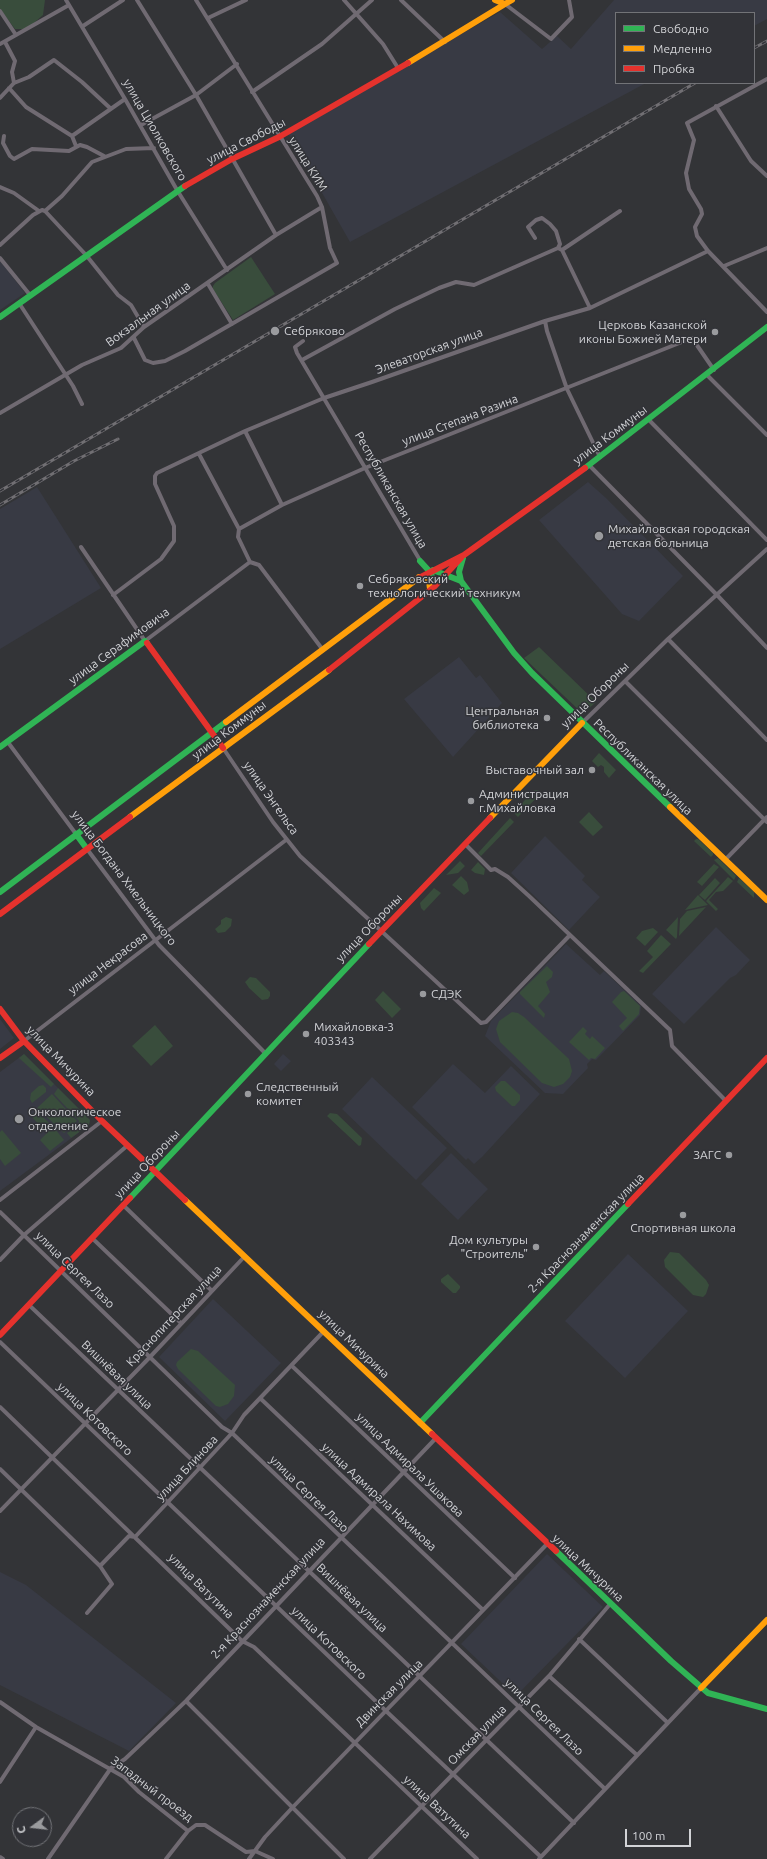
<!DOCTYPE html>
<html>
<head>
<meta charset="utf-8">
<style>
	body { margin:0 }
	#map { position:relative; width:767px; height:1859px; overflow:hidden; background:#333437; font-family:Ubuntu,sans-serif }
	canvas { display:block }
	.legend { position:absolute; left:615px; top:12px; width:140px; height:72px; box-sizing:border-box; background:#323338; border:1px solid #727377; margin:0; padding:5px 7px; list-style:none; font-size:12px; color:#d2d3d6 }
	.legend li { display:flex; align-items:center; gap:8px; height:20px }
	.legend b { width:20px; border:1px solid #727377 }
	.north { position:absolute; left:12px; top:1807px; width:40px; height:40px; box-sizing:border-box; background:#323338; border:1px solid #727377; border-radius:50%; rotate:255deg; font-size:11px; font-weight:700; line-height:16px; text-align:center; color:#d2d3d6 }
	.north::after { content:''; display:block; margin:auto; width:14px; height:18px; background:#9a9b9e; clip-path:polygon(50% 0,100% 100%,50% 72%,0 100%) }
	.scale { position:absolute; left:625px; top:1829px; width:66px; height:18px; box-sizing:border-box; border:2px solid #d2d3d6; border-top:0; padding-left:5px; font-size:12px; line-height:14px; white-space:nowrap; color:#d2d3d6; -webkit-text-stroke:3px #323338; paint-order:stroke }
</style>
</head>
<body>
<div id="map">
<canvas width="767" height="1859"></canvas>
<ul class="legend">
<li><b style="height:5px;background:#30b455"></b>Свободно</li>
<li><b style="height:5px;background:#ff9f0a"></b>Медленно</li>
<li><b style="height:5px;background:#e5322d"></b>Пробка</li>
</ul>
<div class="north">С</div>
<div class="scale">100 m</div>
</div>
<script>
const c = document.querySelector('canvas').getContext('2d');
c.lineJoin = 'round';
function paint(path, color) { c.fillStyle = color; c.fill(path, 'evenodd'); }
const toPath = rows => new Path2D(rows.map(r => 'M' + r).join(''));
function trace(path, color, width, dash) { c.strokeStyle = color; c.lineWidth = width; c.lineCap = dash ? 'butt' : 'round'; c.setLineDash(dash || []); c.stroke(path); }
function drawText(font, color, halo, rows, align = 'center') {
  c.font = font + ' Ubuntu,sans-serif'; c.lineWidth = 3; c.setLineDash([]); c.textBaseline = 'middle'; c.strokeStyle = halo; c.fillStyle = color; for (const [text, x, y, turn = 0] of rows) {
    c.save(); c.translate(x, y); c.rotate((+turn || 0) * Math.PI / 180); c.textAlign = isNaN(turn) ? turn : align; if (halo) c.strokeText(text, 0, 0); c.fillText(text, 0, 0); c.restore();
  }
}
const built = toPath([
	[614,0,767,0,767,19,754,26,754,13,616,13,616,83,646,83,350,242,288,133,500,12,542,49,557,36,571,49],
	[0,261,25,293,0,310],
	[588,482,606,498,683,576,639,621,622,614,539,520],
	[37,487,101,588,0,649,0,509],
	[459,657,476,678,480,675,502,703,453,757,404,699],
	[545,836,585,876,582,880,600,897,569,930,511,873],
	[716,927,750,960,736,975,730,978,684,1024,652,994],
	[566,944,600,975,604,971,641,1006,640,1015,596,1060,592,1059,587,1064,588,1068,563,1094,545,1093,485,1036,491,1021],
	[0,1019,14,1038,0,1049],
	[24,1054,90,1120,89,1125,0,1191,0,1072],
	[283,1054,291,1061,281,1071,274,1064],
	[453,1064,485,1093,511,1066,540,1094,482,1157,474,1164,468,1158,466,1160,412,1107],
	[372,1077,447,1148,416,1180,342,1109],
	[451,1153,488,1189,458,1220,421,1184],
	[628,1254,688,1311,625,1378,565,1321],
	[213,1299,281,1363,225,1421,159,1357],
	[547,1554,603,1607,516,1696,461,1644],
	[0,1572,26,1585,176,1703,129,1751,0,1685]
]);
const green = toPath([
	[0,0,45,0,43,15,27,29,15,29,0,9],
	[251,257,275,294,233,320,213,289,213,286,215,283],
	[539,647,596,702,583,714,524,658],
	[599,753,616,770,609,778,604,772,604,767,601,765,598,767,592,761],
	[534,790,538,790,541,793,518,817,515,814,515,811],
	[589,812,603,827,593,836,579,822],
	[510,818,514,822,481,856,478,853],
	[696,839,698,839,713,853,713,855,711,857,694,841],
	[718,858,736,876,734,880,714,860],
	[460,861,465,866,458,873,446,875],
	[478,862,485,869,484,875,475,873,471,870],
	[714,864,719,867,702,886,697,882],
	[461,876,467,882,469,891,464,895,452,885],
	[728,877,733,881,723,891,716,892,709,900,718,909,716,911,706,901],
	[715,878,720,883,705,900,699,895],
	[739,878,754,892,754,898,737,882],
	[434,888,441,893,424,911,421,908,420,903],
	[698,895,708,905,685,910],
	[706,907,679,936,680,919,687,911],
	[226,917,232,919,231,926,225,932,218,933,215,929,221,924,221,920],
	[678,917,677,937,676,939,666,930],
	[653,928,658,932,645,946,636,938,642,931],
	[661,935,671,944,643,973,639,971,653,957,647,951],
	[547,966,553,972,552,977,546,982,550,992,538,1006,545,1014,544,1018,520,994,520,992],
	[250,977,256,978,270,992,270,996,268,999,262,1000,249,988,245,982],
	[383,991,401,1009,392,1018,375,1000],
	[624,991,640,1006,639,1014,623,1031,619,1026,627,1018,612,1002,621,992],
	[512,1012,518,1013,524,1017,569,1059,572,1071,570,1077,563,1084,554,1087,542,1083,500,1042,496,1029,499,1021],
	[155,1025,173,1046,151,1066,132,1046],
	[583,1027,587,1031,585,1034,590,1039,592,1036,605,1048,595,1059,591,1058,589,1060,569,1042],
	[24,1054,54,1084,51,1087,19,1058],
	[501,1081,505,1081,520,1095,520,1100,515,1106,512,1106,496,1091,495,1087],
	[43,1085,46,1088,46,1092,32,1103,30,1099,31,1093,39,1086],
	[58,1088,90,1120,89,1125,71,1138,67,1133,78,1124,79,1121,54,1094],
	[52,1094,77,1121,64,1133,37,1108],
	[36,1110,49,1123,49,1127,45,1131,31,1116],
	[330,1113,337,1114,362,1138,361,1145,359,1146,327,1116],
	[51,1129,55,1129,64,1140,50,1151,40,1140],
	[2,1130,21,1153,5,1166,0,1159,0,1132],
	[670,1252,679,1253,706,1280,709,1285,706,1294,703,1297,693,1295,665,1267,664,1260],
	[448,1274,460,1286,460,1288,456,1293,453,1293,441,1282,441,1279],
	[191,1349,198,1351,235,1385,234,1396,228,1404,220,1407,216,1406,178,1369,176,1365,177,1362]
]);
const street = toPath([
	[66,0,125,99,177,190,227,270],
	[137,0,196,95,276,235],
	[344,0,383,44,398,68],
	[401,0,445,42],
	[505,4,551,39,572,17,569,0],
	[0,11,16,35],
	[208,18,246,0],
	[83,26,123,0],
	[5,42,15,61,12,72,14,83],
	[0,44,69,5],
	[767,79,687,123,694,140,686,173,689,189,701,209,702,214,695,227,697,236,708,251,767,312],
	[9,88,26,107,72,136,76,146],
	[252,92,322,44,372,0],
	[0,98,14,83,29,77,54,60,82,82,110,108],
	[716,106,751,161,767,176],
	[141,125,196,95,237,64],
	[4,136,3,143,10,156,14,159,32,149,69,151,80,145,87,147,104,156],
	[72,136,125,99],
	[0,187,14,193,39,211],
	[45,211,86,255,118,295,131,305,144,327],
	[0,245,33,215,42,210,45,211,62,196,92,162,126,149,154,148],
	[558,248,562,250,620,211],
	[562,250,590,308],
	[0,258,30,295],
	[724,266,767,248],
	[208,284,232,324],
	[19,303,73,386,82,404],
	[545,321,547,331,567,389,600,457],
	[134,338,145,360,153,363,165,361,185,351,337,263,330,248,322,207,317,196,196,0],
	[303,341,295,347,297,353,421,562],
	[302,360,395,309,439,288,456,282,474,285,558,248,560,244,556,231,550,224,542,218,536,220,528,227,535,238],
	[707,375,767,435],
	[0,413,82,365,121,348,144,327,276,235,322,207],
	[648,419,767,540],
	[245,431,282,505],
	[199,454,239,529,238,537,250,562],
	[589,465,717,595,767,648],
	[239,529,282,505,365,468,692,338,714,370],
	[81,547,145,641,250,562],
	[250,562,259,565,323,650],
	[113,595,161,559,174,541,174,526,155,484,155,476,157,473,245,431,324,398,372,382,545,321,590,308,708,251],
	[668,639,767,740],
	[625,681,767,822],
	[582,723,668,639,767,549],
	[7,741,76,834],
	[223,748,273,822,300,856,481,1023,486,1022,570,935],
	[465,844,491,870,495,869,508,877,529,896,670,1030,672,1046,726,1101],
	[87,849,159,945,266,1054],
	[725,860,767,817],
	[24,1041,286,840],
	[0,1200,102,1121],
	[123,1205,211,1290],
	[0,1212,222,1427,232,1433,605,1789],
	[92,1238,181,1323],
	[0,1260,24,1235,128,1145],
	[29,1305,574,1823],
	[0,1342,386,1711,541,1857],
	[292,1366,515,1578],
	[261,1399,483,1610],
	[0,1407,242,1641,254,1647,477,1859],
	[0,1469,100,1566],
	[0,1511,150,1357,245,1256],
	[87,1613,112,1584,100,1566,129,1536,135,1537,168,1502,232,1433,244,1415,324,1331],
	[579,1639,668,1723],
	[549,1676,637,1755],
	[186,1701,344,1859],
	[0,1702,36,1727,124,1777,139,1792,188,1831,196,1825,205,1825,246,1852,255,1851,273,1859],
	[0,1782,36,1727],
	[0,1857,3,1859],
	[48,1859,111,1768,125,1759,186,1701,436,1438],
	[166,1859,188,1831],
	[249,1859,265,1837,292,1808,547,1544],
	[370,1859,549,1676,611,1603],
	[539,1859,701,1688]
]);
const fast = toPath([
	[0,317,185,186],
	[585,468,767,327],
	[420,561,431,573,433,580,430,590],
	[433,570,461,581,514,653,532,673,670,807],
	[461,581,459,572,463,558],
	[0,747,145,641,147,643],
	[76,834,87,849],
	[0,892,226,722],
	[130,1198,369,944],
	[420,1423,628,1204],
	[556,1551,671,1661,708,1693,767,1709]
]);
const slow = toPath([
	[495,0,505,4,512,0],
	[408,63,505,4],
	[419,577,425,577,429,581,430,589],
	[226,722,417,579],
	[670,807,767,900],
	[130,817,329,670],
	[490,818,582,723],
	[185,1200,432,1434],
	[701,1688,767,1620]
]);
const jam = toPath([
	[185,186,232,159,279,137,408,63],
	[417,579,464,555,585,468],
	[147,643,223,748],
	[329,670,434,587,461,558],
	[0,914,130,817],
	[369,944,490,818],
	[0,1009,24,1041,102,1121,185,1200],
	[0,1058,24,1041],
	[628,1204,767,1058],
	[0,1335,130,1198],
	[432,1434,556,1551]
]);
const rail = toPath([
	[754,48,767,41],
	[0,491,695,83],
	[0,505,74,461,118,439]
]);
const markers = [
	[275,331,5,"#9a9b9e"],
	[715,332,4,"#9a9b9e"],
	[599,536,5,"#9a9b9e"],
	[360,586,4,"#9a9b9e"],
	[547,718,4,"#9a9b9e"],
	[592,770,4,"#9a9b9e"],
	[471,801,4,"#9a9b9e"],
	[423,994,4,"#9a9b9e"],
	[306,1034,4,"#9a9b9e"],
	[248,1094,4,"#9a9b9e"],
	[19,1119,5,"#9a9b9e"],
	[729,1155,4,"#9a9b9e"],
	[683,1215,4,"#9a9b9e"],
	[536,1247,4,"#9a9b9e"]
];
const streetNames = [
	["улица Циолковского",155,130,60],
	["улица Свободы",246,141,-27],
	["улица КИМ",308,164,58],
	["Вокзальная улица",148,314,-36],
	["Элеваторская улица",429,351,-20],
	["улица Степана Разина",460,420,-21],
	["улица Коммуны",610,435,-37],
	["Республиканская улица",391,490,60],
	["улица Серафимовича",119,646,-36],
	["улица Обороны",595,695,-44],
	["улица Коммуны",229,730,-37],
	["Республиканская улица",643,767,44],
	["улица Энгельса",271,798,55],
	["улица Богдана Хмельницкого",124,878,53],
	["улица Обороны",369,928,-46],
	["улица Некрасова",108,963,-37],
	["улица Мичурина",61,1061,46],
	["улица Обороны",147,1164,-47],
	["2-я Краснознаменская улица",586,1233,-46],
	["улица Сергея Лазо",75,1270,44],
	["Краснопитерская улица",174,1316,-47],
	["улица Мичурина",354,1344,44],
	["Вишнёвая улица",117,1375,44],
	["улица Котовского",95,1419,44],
	["улица Адмирала Ушакова",410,1465,44],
	["улица Блинова",187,1468,-47],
	["улица Сергея Лазо",309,1494,44],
	["улица Адмирала Нахимова",379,1497,43],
	["улица Мичурина",588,1568,43],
	["улица Ватутина",201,1586,45],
	["2-я Краснознаменская улица",268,1598,-47],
	["Вишнёвая улица",352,1598,44],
	["улица Котовского",329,1643,44],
	["Двинская улица",389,1693,-45],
	["улица Сергея Лазо",544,1717,44],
	["Омская улица",477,1735,-46],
	["Западный проезд",152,1789,37],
	["улица Ватутина",437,1807,43]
];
const poiNames = [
	["Церковь Казанской",707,325,"right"],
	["иконы Божией Матери",707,339,"right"],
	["Себряково",284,331],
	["Михайловская городская",608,529],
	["детская больница",608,543],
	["Себряковский",368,579],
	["технологический техникум",368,593],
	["Центральная",539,711,"right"],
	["библиотека",539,725,"right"],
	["Выставочный зал",584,770,"right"],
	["Администрация",479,794],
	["г.Михайловка",479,808],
	["СДЭК",431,994],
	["Михайловка-3",314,1027],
	["403343",314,1041],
	["Следственный",256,1087],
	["комитет",256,1101],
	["Онкологическое",28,1112],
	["отделение",28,1126],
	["ЗАГС",721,1155,"right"],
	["Спортивная школа",683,1228,"center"],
	["Дом культуры",528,1240,"right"],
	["\"Строитель\"",528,1254,"right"]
];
paint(built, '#383a44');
paint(green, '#394d3c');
trace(street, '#706a72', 4);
trace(fast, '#30b455', 6);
trace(slow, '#ff9f0a', 6);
trace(jam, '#e5322d', 6);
trace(rail, '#716f73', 3);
trace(rail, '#323338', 1.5, [4.5]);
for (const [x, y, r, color] of markers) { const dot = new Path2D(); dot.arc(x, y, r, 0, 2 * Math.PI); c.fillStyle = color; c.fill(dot); trace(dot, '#323338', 1.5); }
drawText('12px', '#d2d3d6', '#323338', streetNames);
drawText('12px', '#d2d3d6', '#323338', poiNames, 'left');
</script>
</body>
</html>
